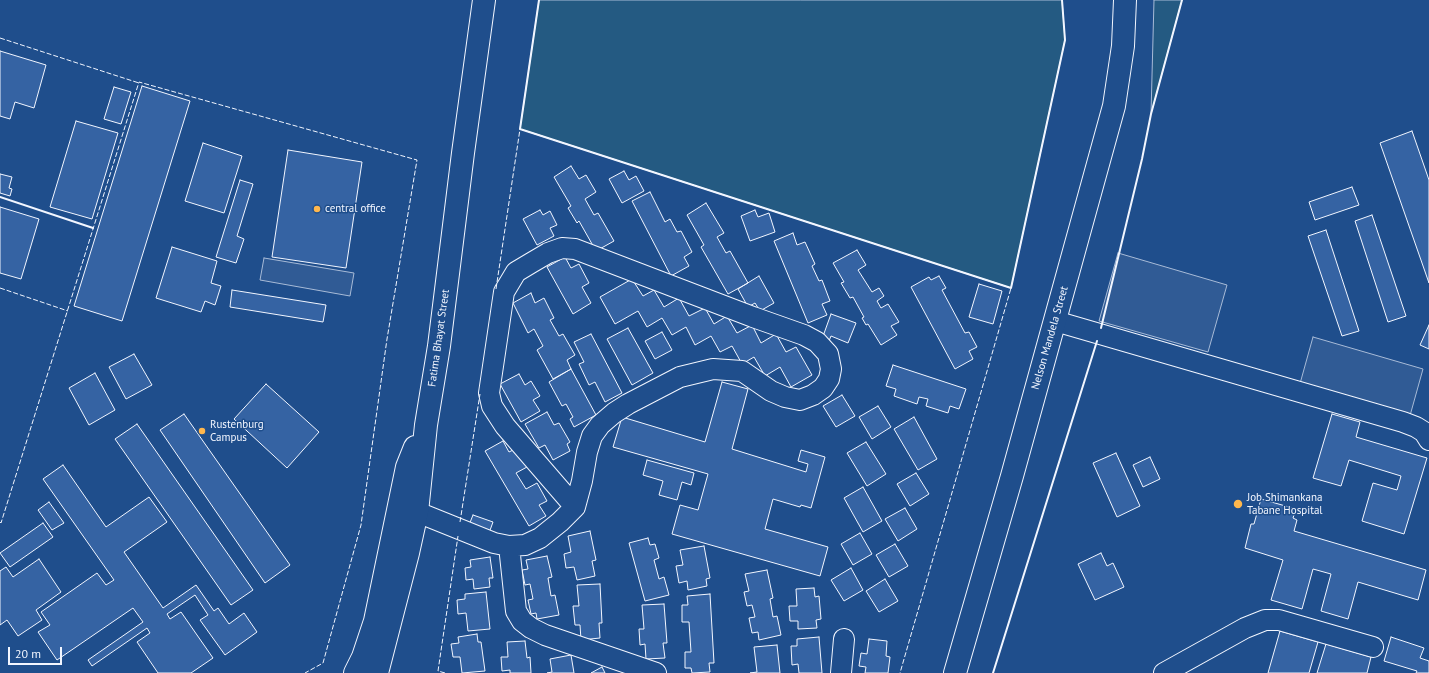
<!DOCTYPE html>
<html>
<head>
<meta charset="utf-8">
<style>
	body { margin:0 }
	#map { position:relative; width:1429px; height:673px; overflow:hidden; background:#1f4e8c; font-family:"PT Sans",sans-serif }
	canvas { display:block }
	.scale { position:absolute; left:8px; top:647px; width:54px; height:18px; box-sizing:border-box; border:2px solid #f2f6ff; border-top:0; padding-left:5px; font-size:12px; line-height:14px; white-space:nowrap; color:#f2f6ff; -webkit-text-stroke:3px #1f4e8c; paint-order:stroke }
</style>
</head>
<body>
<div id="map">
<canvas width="1429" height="673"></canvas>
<div class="scale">20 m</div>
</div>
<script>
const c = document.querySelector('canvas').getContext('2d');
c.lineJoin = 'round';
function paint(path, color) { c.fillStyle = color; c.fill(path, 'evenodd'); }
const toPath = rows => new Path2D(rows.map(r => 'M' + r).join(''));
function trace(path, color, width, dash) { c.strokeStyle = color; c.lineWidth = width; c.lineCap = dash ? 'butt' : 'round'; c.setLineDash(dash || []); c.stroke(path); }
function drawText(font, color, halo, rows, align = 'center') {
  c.font = font + ' "PT Sans",sans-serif'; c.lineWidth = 3; c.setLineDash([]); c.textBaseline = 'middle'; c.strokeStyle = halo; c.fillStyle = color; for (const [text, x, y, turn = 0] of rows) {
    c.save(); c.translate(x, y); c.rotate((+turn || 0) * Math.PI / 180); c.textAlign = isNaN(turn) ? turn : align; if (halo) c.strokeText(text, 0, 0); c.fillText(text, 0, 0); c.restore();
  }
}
const green = toPath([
	[539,0,1062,0,1065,40,1011,288,520,129,539,0],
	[1154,0,1182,0,1151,114,1154,0]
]);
const parking = toPath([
	[1118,253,1227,285,1208,352,1099,321,1118,253],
	[264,258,354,273,350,296,260,280,264,258],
	[1313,337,1423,369,1406,430,1296,398,1313,337]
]);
const building = toPath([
	[0,51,46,65,34,108,15,102,10,119,0,116,0,51],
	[142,86,190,101,122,321,74,306,142,86],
	[114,87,131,92,121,124,104,119,114,87],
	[76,121,118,133,92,219,50,207,76,121],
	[1412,131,1429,180,1429,283,1380,143,1412,131],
	[203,143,242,156,224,213,185,201,203,143],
	[288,150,362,162,346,268,272,257,288,150],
	[571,166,579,179,586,175,596,192,585,199,594,215,598,213,614,241,596,251,579,221,577,223,568,208,571,206,554,177,571,166],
	[624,171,629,180,636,176,644,191,622,203,609,179,624,171],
	[0,174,12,177,9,188,12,189,10,196,0,193,0,174],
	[240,180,253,184,237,236,244,239,236,263,216,257,240,180],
	[1352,187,1359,205,1315,220,1309,202,1352,187],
	[650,192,665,222,670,219,677,232,681,231,692,252,684,257,689,266,671,276,632,201,650,192],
	[706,203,724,233,717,237,726,253,730,251,748,283,728,294,701,247,704,245,687,215,706,203],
	[0,207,39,219,21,279,0,273,0,207],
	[540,210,543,215,550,211,557,225,550,228,554,236,537,245,523,219,540,210],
	[755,210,758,217,769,213,775,232,750,241,741,216,755,210],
	[1372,215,1406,316,1388,322,1355,221,1372,215],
	[1326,230,1359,331,1342,336,1308,236,1326,230],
	[793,233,797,245,805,242,815,264,812,266,819,281,822,280,830,301,822,304,827,315,808,323,774,241,793,233],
	[172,247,217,261,211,283,221,286,215,305,205,301,201,312,156,298,172,247],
	[857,250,866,265,858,270,872,292,879,288,884,296,877,301,881,308,888,304,899,322,891,326,897,335,881,345,868,324,866,325,862,318,864,317,853,297,850,298,841,283,844,282,833,263,857,250],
	[565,257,571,268,579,264,589,283,582,287,591,303,573,314,547,267,565,257],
	[759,276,774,303,760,311,755,303,748,307,738,289,759,276],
	[939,276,946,288,942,290,965,333,969,332,977,347,969,351,973,359,955,369,911,287,929,277,931,280,939,276],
	[632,279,643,296,654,290,664,307,679,298,689,316,705,308,714,324,727,316,737,333,752,325,761,343,776,334,786,352,796,347,812,375,791,387,780,367,765,376,754,357,742,364,732,346,720,352,711,336,695,345,686,327,672,335,662,318,647,327,638,311,615,324,600,297,632,279],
	[979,284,1002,291,993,324,969,317,979,284],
	[232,290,326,305,323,322,230,307,232,290],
	[531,293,535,303,544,298,554,318,550,320,559,336,563,334,575,355,567,360,571,369,553,379,537,350,543,346,534,329,528,333,513,303,531,293],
	[831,314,856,323,848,343,831,336,829,341,822,339,831,314],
	[1429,325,1429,349,1420,345,1429,325],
	[628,328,653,373,632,385,607,339,628,328],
	[662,332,672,350,655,359,645,341,662,332],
	[591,334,622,393,605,402,595,382,589,385,579,364,584,362,574,342,591,334],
	[134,354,152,385,126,399,109,367,134,354],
	[893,365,966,389,959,409,950,406,948,413,926,406,928,399,919,397,917,404,894,396,896,389,886,386,893,365],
	[571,369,596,415,574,427,570,419,573,417,566,404,562,406,549,382,571,369],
	[95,373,115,410,89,425,69,388,95,373],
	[519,374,525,385,531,381,540,396,533,400,540,411,521,422,500,384,519,374],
	[722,382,748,389,732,449,806,472,808,464,798,461,801,450,825,457,811,508,801,505,800,507,773,499,765,529,828,547,820,576,672,534,680,505,698,510,708,474,613,447,622,417,705,442,722,382],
	[266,384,319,432,287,468,234,419,266,384],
	[842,395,855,416,836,427,823,406,842,395],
	[878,406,891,427,872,439,859,417,878,406],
	[547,412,554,425,559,423,570,442,567,444,570,451,553,460,545,445,539,448,525,424,547,412],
	[184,414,290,565,265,583,160,430,184,414],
	[1332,414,1360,422,1356,437,1427,458,1404,534,1362,521,1373,483,1397,490,1401,476,1349,460,1341,486,1313,478,1332,414],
	[914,417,937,459,918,470,894,429,914,417],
	[137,424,253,590,231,605,115,439,137,424],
	[503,441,509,452,517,448,527,467,516,473,526,489,537,483,547,501,539,505,546,516,529,526,485,451,503,441],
	[866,442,886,474,867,486,847,453,866,442],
	[1116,453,1140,506,1117,517,1093,463,1116,453],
	[1150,457,1160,479,1143,487,1133,465,1150,457],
	[647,460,694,473,691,485,682,482,677,500,659,495,663,481,643,475,647,460],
	[63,465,106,527,149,497,167,522,124,552,163,608,196,585,214,611,218,608,229,624,244,613,257,632,225,655,200,620,208,615,195,595,167,614,170,619,181,612,213,658,191,673,158,673,137,642,150,633,147,628,92,666,88,660,143,622,133,608,57,660,38,632,50,625,41,612,97,573,106,585,114,580,43,479,63,465],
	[916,473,929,494,910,506,897,484,916,473],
	[863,487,882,521,863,532,844,498,863,487],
	[1261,499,1296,509,1293,518,1297,520,1294,531,1426,570,1418,600,1358,582,1348,619,1321,611,1331,574,1313,569,1302,609,1271,600,1283,560,1245,548,1251,524,1254,524,1261,499],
	[49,502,64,523,52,530,38,510,49,502],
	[905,508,917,529,898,541,885,519,905,508],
	[473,515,493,522,489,533,469,525,473,515],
	[43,523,53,537,10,567,0,553,43,523],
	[590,531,596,560,592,561,595,576,577,580,574,567,566,568,564,554,571,552,568,536,590,531],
	[860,533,872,554,853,565,841,544,860,533],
	[648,538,650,545,655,544,659,558,654,560,659,579,664,577,669,595,645,601,629,543,648,538],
	[895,544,908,566,889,577,876,555,895,544],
	[704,546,710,578,706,579,707,586,688,590,687,581,679,583,676,566,683,565,680,550,704,546],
	[1101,553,1107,566,1113,563,1124,587,1095,600,1078,564,1101,553],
	[547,556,552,577,548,578,551,596,555,595,559,615,537,619,536,613,531,614,528,600,533,599,530,584,525,585,522,570,528,569,526,560,547,556],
	[490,557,493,578,489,578,490,587,474,589,473,579,466,580,465,568,471,567,470,560,490,557],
	[39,559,61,592,36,610,42,620,18,636,7,620,0,625,0,571,6,567,13,577,39,559],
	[851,568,863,590,844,601,831,580,851,568],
	[767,570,773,598,770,599,773,617,777,616,781,635,759,640,758,632,752,633,749,618,755,617,752,605,747,606,744,592,749,591,745,574,767,570],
	[885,579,898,601,879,612,866,591,885,579],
	[600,584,602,623,599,623,600,638,581,640,580,625,575,625,573,606,579,606,577,585,600,584],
	[814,588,815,597,819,596,821,619,816,620,817,628,798,629,798,621,790,621,789,606,797,606,796,589,814,588],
	[486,592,490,629,468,631,466,613,458,614,457,600,465,599,465,594,486,592],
	[710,594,714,663,709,663,710,672,692,673,691,668,685,668,685,652,691,652,689,622,682,622,682,605,688,605,687,596,710,594],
	[664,604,667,643,663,643,665,658,646,659,645,644,640,645,639,629,644,629,642,605,664,604],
	[1280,631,1318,642,1309,673,1268,673,1280,631],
	[477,634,478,642,481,642,485,671,462,673,460,657,453,657,451,644,459,643,458,637,477,634],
	[819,637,822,673,799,673,798,664,792,665,791,646,797,646,797,639,819,637],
	[1391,637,1424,648,1420,658,1429,661,1429,673,1416,673,1417,671,1384,661,1391,637],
	[869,639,887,641,886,656,890,657,888,673,865,673,866,667,859,666,861,653,867,654,869,639],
	[525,641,527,658,530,657,531,673,510,673,510,670,502,671,501,657,508,657,507,642,525,641],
	[1326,644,1371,657,1367,673,1317,673,1326,644],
	[777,645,780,673,750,673,757,672,754,647,777,645],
	[571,655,574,673,547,673,552,672,550,659,571,655],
	[602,667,605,673,591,673,602,667]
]);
const minor = toPath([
	[1055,321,1403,422,1416,427,1424,432,1429,440],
	[417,512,494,543,509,546,525,545,540,538,560,522,575,507,582,481,587,452,592,436,600,425,614,413,628,404,680,377,713,369,742,371,771,391,785,397,800,400,813,395,823,388,829,379,831,369,828,354,817,342,804,335,753,317,575,249,562,248,548,253,531,263,516,272,504,292,489,393,492,406,505,426,575,507],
	[509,546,516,611,522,621,531,628,545,635,656,673],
	[841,673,844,639],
	[1164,673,1245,628,1265,620,1279,620,1373,647]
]);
const major = toPath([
	[355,673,363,657,375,621,407,467,415,447],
	[377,673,408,553,417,512,426,425,439,346,463,153,484,0],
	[955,673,1012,476,1114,106,1123,46,1125,0]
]);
const fence = toPath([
	[0,38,139,83],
	[0,288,68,311],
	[496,289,520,129,1011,288,900,673],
	[0,522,1,523,139,82,417,160,387,339,361,525,323,663,305,673],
	[460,522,480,394],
	[445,673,438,671,458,536]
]);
const wall = toPath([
	[539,0,520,129,1011,288,1065,40,1062,0],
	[0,197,93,228],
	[1101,328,1142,159,1151,114,1182,0],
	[993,673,1097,341]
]);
const markers = [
	[317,209,4,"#ffb74d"],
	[202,431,4,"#ffb74d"],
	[1238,504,5,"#ffb74d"]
];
const poiNames = [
	["central office",325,209],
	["Rustenburg",210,425],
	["Campus",210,438],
	["Job Shimankana",1247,498],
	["Tabane Hospital",1247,511]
];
const streetNames = [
	["Fatima Bhayat Street",439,338,-82],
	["Nelson Mandela Street",1050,338,-74]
];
paint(green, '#245a82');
trace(green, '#a8bbd7', 1);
paint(parking, '#305b95');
trace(parking, '#a8bbd7', 1);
paint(building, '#3563a3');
trace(building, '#f2f6ff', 1);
trace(minor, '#f2f6ff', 22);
trace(major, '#f2f6ff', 24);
trace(minor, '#1f4e8c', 20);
trace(major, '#1f4e8c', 22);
trace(fence, '#f2f6ff', 1, [5, 2]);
trace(wall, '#f2f6ff', 2);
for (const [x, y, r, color] of markers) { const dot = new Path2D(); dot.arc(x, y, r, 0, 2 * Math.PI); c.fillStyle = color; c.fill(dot); trace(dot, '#1f4e8c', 1.5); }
drawText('11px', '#f2f6ff', '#1f4e8c', poiNames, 'left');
drawText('11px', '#f2f6ff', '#1f4e8c', streetNames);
</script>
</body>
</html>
